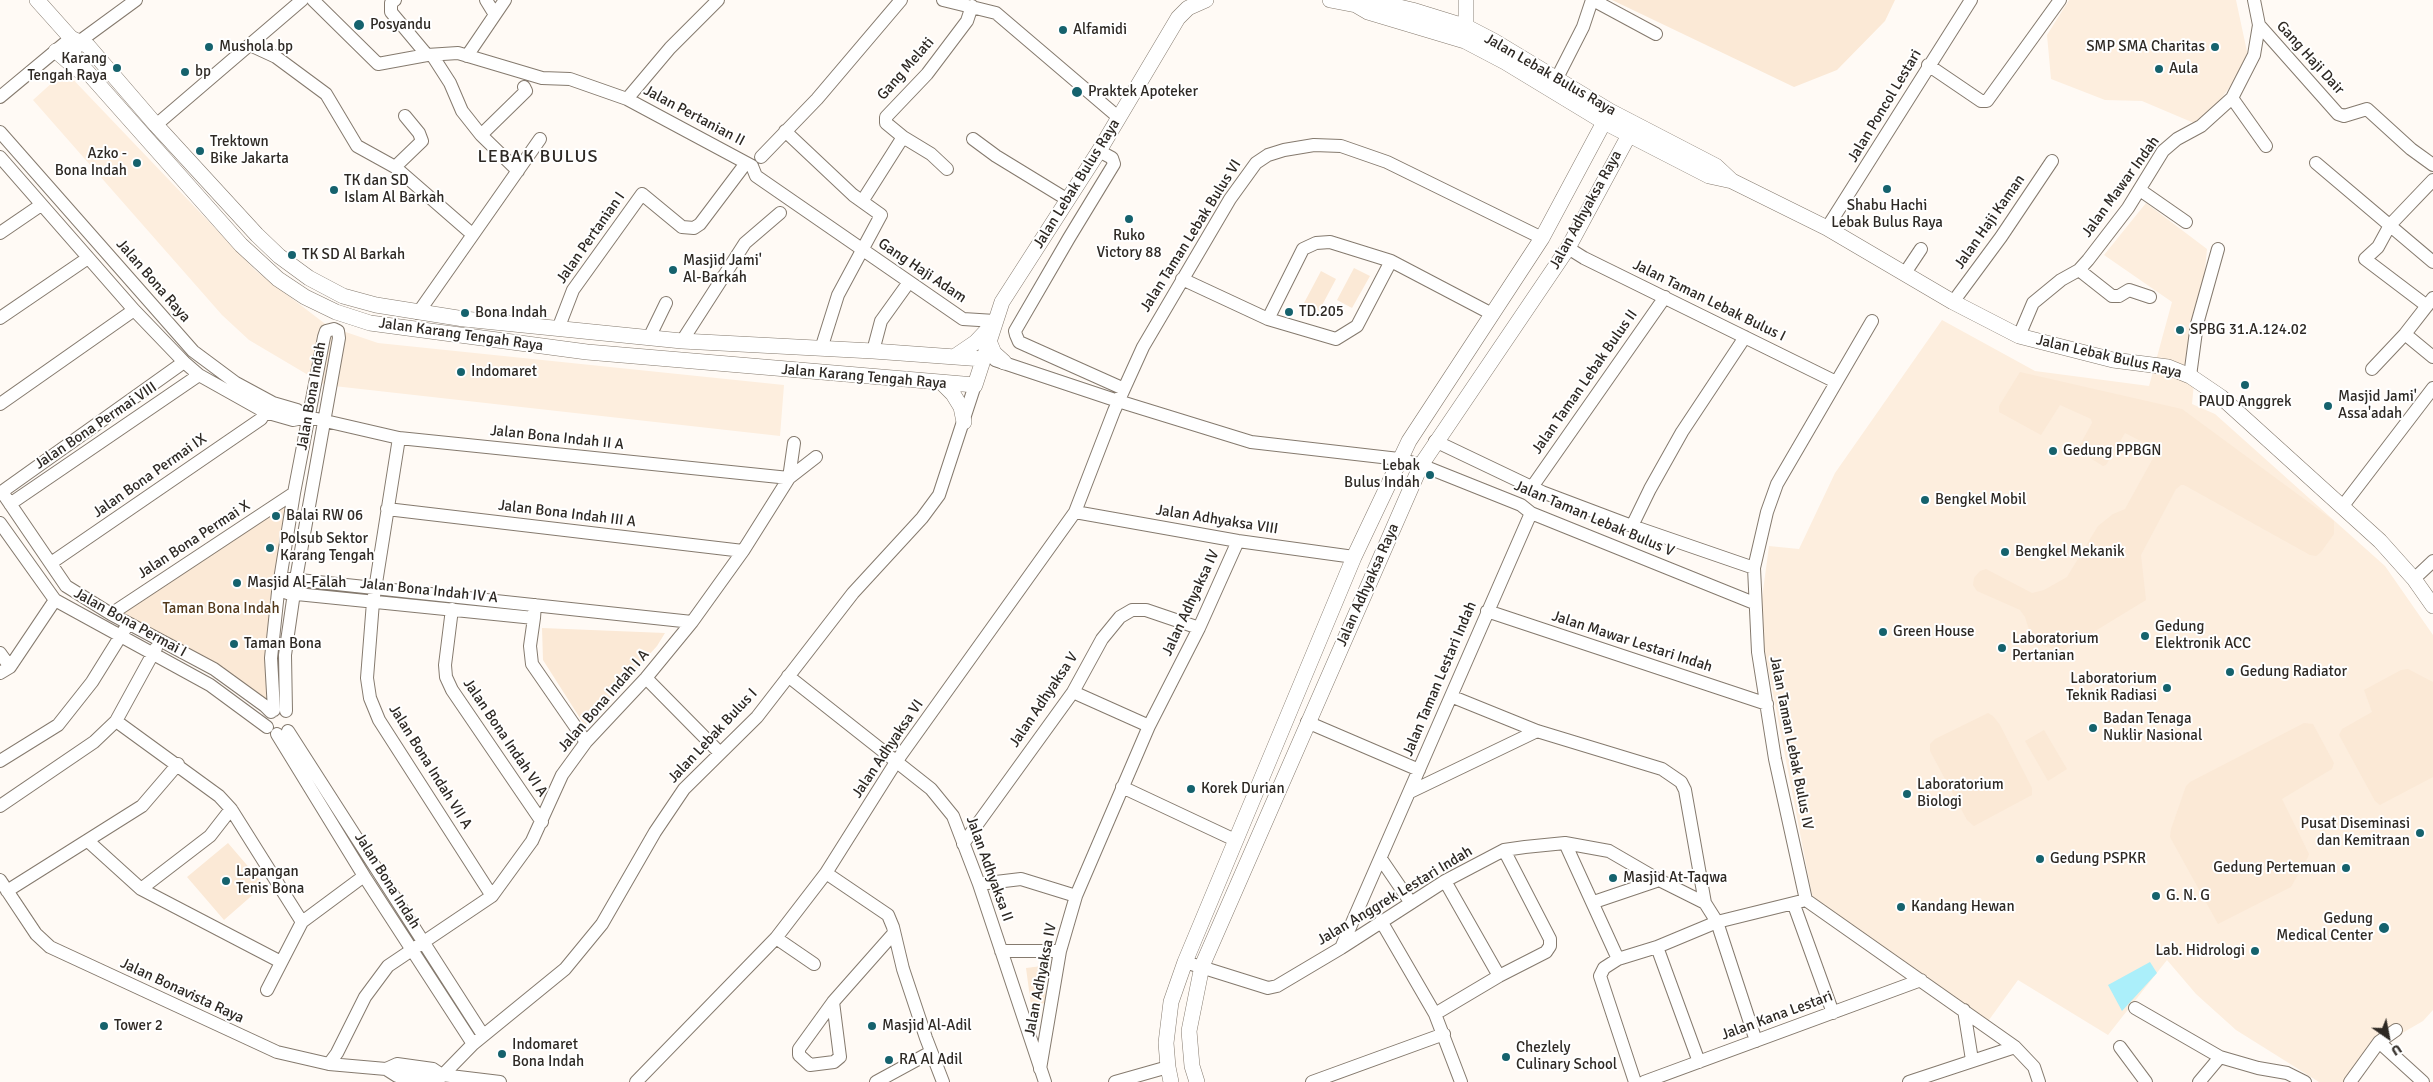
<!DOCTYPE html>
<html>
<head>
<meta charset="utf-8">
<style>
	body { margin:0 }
	#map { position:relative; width:2433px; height:1082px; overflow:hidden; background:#fffaf5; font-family:Signika,sans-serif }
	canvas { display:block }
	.north { position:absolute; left:2363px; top:1012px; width:50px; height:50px; -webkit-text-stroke:4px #fff; paint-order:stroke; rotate:147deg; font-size:14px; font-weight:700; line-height:20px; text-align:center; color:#2e2924 }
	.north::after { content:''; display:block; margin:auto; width:18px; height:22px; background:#2e2924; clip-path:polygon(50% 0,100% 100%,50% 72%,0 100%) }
</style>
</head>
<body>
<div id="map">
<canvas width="2433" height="1082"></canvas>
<div class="north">U</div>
</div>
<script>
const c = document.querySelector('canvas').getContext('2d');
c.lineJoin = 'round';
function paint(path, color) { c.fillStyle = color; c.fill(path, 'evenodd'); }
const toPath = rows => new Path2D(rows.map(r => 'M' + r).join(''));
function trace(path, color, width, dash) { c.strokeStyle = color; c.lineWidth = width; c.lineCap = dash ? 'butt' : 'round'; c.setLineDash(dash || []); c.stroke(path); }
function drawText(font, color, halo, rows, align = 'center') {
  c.font = font + ' Signika,sans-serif'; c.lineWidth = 4; c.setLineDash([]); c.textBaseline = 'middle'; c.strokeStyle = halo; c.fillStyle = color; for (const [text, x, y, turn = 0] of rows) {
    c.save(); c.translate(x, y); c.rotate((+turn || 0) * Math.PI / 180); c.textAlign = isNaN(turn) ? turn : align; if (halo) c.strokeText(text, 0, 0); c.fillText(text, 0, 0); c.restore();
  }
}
const built = toPath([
	[2069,0,2236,0,2249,61,2201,126,2142,101,2105,100,2051,79,2047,35],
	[65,71,256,271,328,326,378,343,784,385,780,436,325,385,249,340,222,315,33,100],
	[2146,203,2207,249,2192,404,2215,414,2385,566,2433,635,2433,1010,2423,1021,2368,1053,2344,1082,2319,1082,2236,1030,2196,994,2167,960,2108,1035,2018,980,1986,1024,1836,923,1812,895,1759,621,1769,546,1799,549,1835,473,1942,320,2035,371,2149,386,2172,302,2104,255]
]);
const green = toPath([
	[1612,0,1895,0,1885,21,1837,70,1794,87],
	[1354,268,1370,276,1352,308,1337,300],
	[1321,271,1336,279,1319,311,1304,303],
	[2020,372,2182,409,2334,521,2334,534,2321,552,2316,556,2310,555,2184,485,2181,485,2176,489,2141,555,2146,600,2064,650,2060,651,2040,645,2031,636,2025,617,2020,610,1977,591,1973,585,1974,578,1980,571,1986,569,2032,593,2044,590,2067,577,2098,526,2113,514,2125,509,2157,451,2154,448,2125,433,2106,465,2103,466,2077,450,2092,423,2091,419,2060,405,2041,435,1999,412,1999,406],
	[289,501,271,706,119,613],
	[542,628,665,633,657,646,585,726,543,660],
	[2408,669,2433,682,2433,777,2380,805,2375,801,2339,735,2342,729,2372,712,2364,690,2401,670],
	[1988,713,1993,716,2000,725,2032,788,2032,795,1974,826,1967,820,1930,751,1930,744,1935,739],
	[2304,723,2313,724,2334,763,2332,769,2282,799,2309,854,2308,857,2291,887,2218,924,2170,837,2171,829,2186,786,2190,782],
	[2044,730,2067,769,2048,781,2025,741],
	[228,843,264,885,224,920,187,877],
	[1042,966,1047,1003,1031,1005,1026,968]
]);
const water = toPath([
	[2150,962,2157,973,2122,1011,2108,985]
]);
const minor = toPath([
	[313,0,378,64,427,55,458,53,542,78,570,79,627,99,752,166,756,176,963,319,995,321],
	[395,0,391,3,391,12,427,55],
	[486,0,494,13],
	[943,0,996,13,1118,117],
	[1593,0,1656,34],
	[2259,25,2338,114,2344,116,2367,109,2411,149,2433,165],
	[80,41,136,0],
	[250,45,276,57,326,94,357,146,395,167,422,141,419,133,405,116],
	[432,55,450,83,462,111,481,135],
	[467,56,505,0],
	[1928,65,1981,101,1987,101,2060,0],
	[1557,78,1583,27,1592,0],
	[0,97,71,38],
	[2232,98,2266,146],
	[627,99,670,48,718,0],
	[156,125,302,0],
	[785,131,853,195,881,215,838,295,821,349],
	[0,132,193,351,236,383,273,403,297,410,308,417,399,438,789,478],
	[903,137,931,154,947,169],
	[973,139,996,156,1068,200],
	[1099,151,1112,158,1114,164,1069,238,1015,331,1016,335,1019,342,1124,389],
	[0,157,134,310,184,362,199,375,265,412,293,420,308,417],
	[761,157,817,99,901,0],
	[2316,163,2433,262],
	[395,167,472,234],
	[518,171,481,135,526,91,524,87],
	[2140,190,2186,222],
	[863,200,903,137,886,123,886,117,927,74,967,21,972,6],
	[1827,228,1971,0],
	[0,233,41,205],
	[1568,248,1584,258,1836,382],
	[2079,270,2112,296,2119,296,2129,290,2150,297],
	[1905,273,1921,249],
	[1182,279,1268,319,1336,339,1357,326,1391,261],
	[1953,302,2001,237,2052,161],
	[2427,306,2365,259,2378,247,2390,225,2433,180],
	[418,313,540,139],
	[0,318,88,258],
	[1268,319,1303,249,1316,243,1330,242,1391,261,1492,314],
	[1872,321,1777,484,1767,512,1754,568,1758,652,1775,759,1806,900,2015,1047,2034,1067,2039,1082],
	[558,329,573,290,642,194,682,227,694,228,700,224,746,163],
	[2405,334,2433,357],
	[2019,336,2033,303,2061,280,2079,270,2088,260,2128,208,2163,151,2177,139,2201,126,2232,98,2254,55,2259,25,2254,0],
	[649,338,666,303],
	[682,341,745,243,780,213],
	[873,351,881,321,909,282],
	[995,360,1118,401,1251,442,1399,459,1421,465,1521,505,1531,513,1754,603],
	[2372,369,2405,334,2433,298],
	[2190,376,2197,324,2218,249],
	[0,404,134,310],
	[399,438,373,602,367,678,370,698,379,720,492,896],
	[1435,441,1542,492,1632,526,1754,568],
	[789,478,794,443],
	[1532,487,1665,297],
	[2,492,66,586,111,614,214,669,265,706,271,712],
	[0,493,184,362],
	[10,504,199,375],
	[2342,507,2433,388],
	[387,509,743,551],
	[1075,512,1238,541,1354,557],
	[0,523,55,600,210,685,267,727],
	[1632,526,1650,489,1682,432,1745,337],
	[51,563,261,419,265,412],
	[290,579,692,622],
	[2414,579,2433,561],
	[287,593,534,618,535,605],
	[452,609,445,665,446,677,452,690,542,822],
	[1487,611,1767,704],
	[111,614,294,493],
	[534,618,530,646,532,664,586,742],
	[0,653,10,667],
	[0,673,10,667,55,600],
	[788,676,931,789,953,816,979,884,1045,1082],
	[646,678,720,753],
	[1073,692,1149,726],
	[1453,697,1537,731,1662,769,1681,782,1685,790,1705,903,1717,922,1756,1041],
	[274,710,271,658,278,592,294,493,324,337,326,331,334,329,338,331,339,338,296,579,285,655,286,711],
	[116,721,219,796,231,809,302,922],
	[1307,722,1419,770],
	[288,731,483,1035],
	[277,734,364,876,473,1044],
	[0,761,58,725,92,682,125,629],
	[1122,787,1235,840],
	[1410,792,1537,731],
	[0,806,94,742,116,721,156,648],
	[88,841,141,889,281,962],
	[1565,843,1618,959],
	[963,844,1073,692,1102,639,1120,617,1132,610,1146,610,1199,628],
	[1381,859,1411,903],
	[826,873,888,915,893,927,903,969,926,1038,943,1082],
	[0,880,36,934,50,947,277,1052,329,1064,386,1069,397,1076,427,1080,442,1075,500,1082],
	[1445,881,1499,976],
	[979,884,1021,879,1076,896],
	[141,889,210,836,231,809],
	[7,891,142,806,178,764],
	[1594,902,1659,880],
	[1794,905,1833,1013],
	[1381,921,1435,1014,1461,1082],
	[776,938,814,964],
	[1657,947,1699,1062],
	[1341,948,1531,513],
	[1001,951,1060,951],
	[1185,962,1268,988,1277,986,1341,948,1445,881,1504,850,1525,847,1565,843,1609,851,1659,880,1705,903],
	[267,990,302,922,364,876],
	[833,1002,840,1057,834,1062,810,1065,799,1055,799,1049,833,1002,894,933],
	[2135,1008,2220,1057,2258,1068,2287,1073,2305,1082],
	[1964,1010,1972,1060],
	[1435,1014,1499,976,1546,952,1550,946,1550,939,1504,850],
	[2379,1042,2423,1082],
	[2120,1047,2146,1082],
	[329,1064,337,1053,365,997,388,966,492,896,532,841,562,775,586,742,646,678,692,622,743,551,789,478,816,457],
	[386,1069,397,1064,433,1069,442,1075],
	[1040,1069,1060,951,1076,896,1149,726,1199,628,1238,541],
	[436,1082,473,1044,565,969,602,924,655,832,684,789,757,717,853,593,922,518,939,495,975,385],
	[636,1082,776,938,826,873,896,762,1075,512,1114,411,1143,347,1230,199,1256,163,1268,155,1284,150,1314,145,1341,146,1387,162,1542,238],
	[876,1082,931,1052],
	[1115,1082,1168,1067],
	[1312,1082,1444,1034],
	[1635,1082,1600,976,1604,968,1618,959,1657,947,1717,922,1806,900],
	[1644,1082,1921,980],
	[1909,1082,2015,1047],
	[2199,1082,2220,1057],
	[2350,1082,2379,1042,2396,1030]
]);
const major = toPath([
	[37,0,71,38,88,46,156,125,257,235,279,256,309,278,343,296,376,305,464,319,682,341,873,351,983,359],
	[1330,0,1356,5,1368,12,1465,41,1505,62,1604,122,1709,176,1732,181,1827,228,1953,302,2019,336,2113,360,2168,367,2190,376,2221,397,2380,541,2414,579,2433,606],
	[1356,5,1370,1,1386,4,1412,10,1467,27,1494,41,1610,111,1716,166,1731,180],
	[1466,37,1466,0],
	[71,38,75,58,241,245,278,279,305,297,336,312,370,323,587,352,975,385,1002,302,1099,151,1178,18,1188,8,1206,0],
	[56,51,78,70],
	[989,341,994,353,1004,362],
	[954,357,976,342,991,326],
	[942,383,953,394,961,407,964,422],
	[1171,1082,1168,1067,1166,1043,1171,1002,1185,962,1354,557,1409,441,1542,238,1610,111],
	[1197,1082,1192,1066,1189,1031,1202,966,1421,465,1568,248,1635,124]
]);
const markers = [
	[359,25,6,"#15626d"],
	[1063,30,5,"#15626d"],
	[209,47,5,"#15626d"],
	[2215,47,5,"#15626d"],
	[117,68,5,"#15626d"],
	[2159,69,5,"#15626d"],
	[185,72,5,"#15626d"],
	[1077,92,6,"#15626d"],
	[200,151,5,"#15626d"],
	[137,163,5,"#15626d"],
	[1887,189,5,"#15626d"],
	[334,190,5,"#15626d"],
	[1129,219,5,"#15626d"],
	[292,255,5,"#15626d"],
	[673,270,5,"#15626d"],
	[1289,312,5,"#15626d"],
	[465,313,5,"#15626d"],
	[2180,330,5,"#15626d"],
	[461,372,5,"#15626d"],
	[2245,385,5,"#15626d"],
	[2328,406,5,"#15626d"],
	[2053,451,5,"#15626d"],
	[1430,475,5,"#15626d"],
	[1925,500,5,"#15626d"],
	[276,516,5,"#15626d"],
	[270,548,5,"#15626d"],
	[2005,552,5,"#15626d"],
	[237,583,5,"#15626d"],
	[1883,632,5,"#15626d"],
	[2145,636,5,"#15626d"],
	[234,644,5,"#15626d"],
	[2002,648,5,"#15626d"],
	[2230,672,5,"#15626d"],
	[2167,688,5,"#15626d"],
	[2093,728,5,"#15626d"],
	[1191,789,5,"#15626d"],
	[1907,794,5,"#15626d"],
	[2420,833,5,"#15626d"],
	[2040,859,5,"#15626d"],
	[2346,868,5,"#15626d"],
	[1613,878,5,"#15626d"],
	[226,881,5,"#15626d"],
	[2156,896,5,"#15626d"],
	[1901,907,5,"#15626d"],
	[2384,928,6,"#15626d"],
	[2255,951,5,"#15626d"],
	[104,1026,5,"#15626d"],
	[872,1026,5,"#15626d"],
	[502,1054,5,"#15626d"],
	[1506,1057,5,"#15626d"],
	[889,1060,5,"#15626d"]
];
const poiNames = [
	["Posyandu",370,25],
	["Alfamidi",1073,30],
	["Mushola bp",219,47],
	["SMP SMA Charitas",2205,47,"right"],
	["Karang",107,59,"right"],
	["Tengah Raya",107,76,"right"],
	["Aula",2169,69],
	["bp",195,72],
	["Praktek Apoteker",1088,92],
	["Trektown",210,142],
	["Bike Jakarta",210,159],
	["Azko -",127,154,"right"],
	["Bona Indah",127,171,"right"],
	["TK dan SD",344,181],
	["Islam Al Barkah",344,198],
	["Shabu Hachi",1887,206,"center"],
	["Lebak Bulus Raya",1887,223,"center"],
	["Ruko",1129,236,"center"],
	["Victory 88",1129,253,"center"],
	["TK SD Al Barkah",302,255],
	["Masjid Jami'",683,261],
	["Al-Barkah",683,278],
	["TD.205",1299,312],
	["Bona Indah",475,313],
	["SPBG 31.A.124.02",2190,330],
	["Indomaret",471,372],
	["Masjid Jami'",2338,397],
	["Assa'adah",2338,414],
	["PAUD Anggrek",2245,402,"center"],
	["Gedung PPBGN",2063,451],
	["Lebak",1420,466,"right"],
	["Bulus Indah",1420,483,"right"],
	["Bengkel Mobil",1935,500],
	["Balai RW 06",286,516],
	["Polsub Sektor",280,539],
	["Karang Tengah",280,556],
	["Bengkel Mekanik",2015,552],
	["Masjid Al-Falah",247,583],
	["Gedung",2155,627],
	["Elektronik ACC",2155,644],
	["Green House",1893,632],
	["Laboratorium",2012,639],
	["Pertanian",2012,656],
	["Taman Bona",244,644],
	["Gedung Radiator",2240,672],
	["Laboratorium",2157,679,"right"],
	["Teknik Radiasi",2157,696,"right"],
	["Badan Tenaga",2103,719],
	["Nuklir Nasional",2103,736],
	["Laboratorium",1917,785],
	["Biologi",1917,802],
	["Korek Durian",1201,789],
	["Pusat Diseminasi",2410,824,"right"],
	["dan Kemitraan",2410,841,"right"],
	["Gedung PSPKR",2050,859],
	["Gedung Pertemuan",2336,868,"right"],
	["Lapangan",236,872],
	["Tenis Bona",236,889],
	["Masjid At-Taqwa",1623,878],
	["G. N. G",2166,896],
	["Kandang Hewan",1911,907],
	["Gedung",2373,919,"right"],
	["Medical Center",2373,936,"right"],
	["Lab. Hidrologi",2245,951,"right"],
	["Tower 2",114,1026],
	["Masjid Al-Adil",882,1026],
	["Indomaret",512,1045],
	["Bona Indah",512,1062],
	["Chezlely",1516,1048],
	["Culinary School",1516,1065],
	["RA Al Adil",899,1060]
];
const streetNames = [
	["Gang Haji Dair",2310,58,48],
	["Gang Melati",906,69,-49],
	["Jalan Lebak Bulus Raya",1550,75,30],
	["Jalan Poncol Lestari",1885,106,-59],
	["Jalan Pertanian II",694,116,28],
	["Jalan Lebak Bulus Raya",1077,184,-58],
	["Jalan Mawar Indah",2121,187,-54],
	["Jalan Adhyaksa Raya",1586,210,-61],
	["Jalan Haji Kaman",1990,222,-55],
	["Jalan Taman Lebak Bulus VI",1191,236,-58],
	["Jalan Pertanian I",591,238,-55],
	["Gang Haji Adam",922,271,34],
	["Jalan Bona Raya",153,281,49],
	["Jalan Taman Lebak Bulus I",1709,301,26],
	["Jalan Karang Tengah Raya",461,335,8],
	["Jalan Lebak Bulus Raya",2109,357,13],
	["Jalan Karang Tengah Raya",864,377,5],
	["Jalan Taman Lebak Bulus II",1585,382,-55],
	["Jalan Bona Indah",312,396,-80],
	["Jalan Bona Permai VIII",96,426,-34],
	["Jalan Bona Indah II A",557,438,6],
	["Jalan Bona Permai IX",150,476,-35],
	["Jalan Bona Indah III A",567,514,7],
	["Jalan Taman Lebak Bulus V",1594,519,23],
	["Jalan Adhyaksa VIII",1217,520,9],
	["Jalan Bona Permai X",194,540,-33],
	["Jalan Adhyaksa Raya",1368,585,-66],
	["Jalan Bona Indah IV A",429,591,6],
	["Jalan Adhyaksa IV",1191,603,-65],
	["Jalan Bona Permai I",130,623,29],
	["Jalan Mawar Lestari Indah",1632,642,18],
	["Jalan Taman Lestari Indah",1440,679,-67],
	["Jalan Adhyaksa V",1044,700,-56],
	["Jalan Bona Indah I A",604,701,-49],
	["Jalan Lebak Bulus I",713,736,-47],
	["Jalan Bona Indah VI A",505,738,56],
	["Jalan Taman Lebak Bulus IV",1791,743,79],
	["Jalan Adhyaksa VI",888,749,-56],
	["Jalan Bona Indah VII A",430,767,58],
	["Jalan Adhyaksa II",989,869,70],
	["Jalan Bona Indah",387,881,58],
	["Jalan Anggrek Lestari Indah",1395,896,-31],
	["Jalan Adhyaksa IV",1041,980,-79],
	["Jalan Bonavista Raya",182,991,25],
	["Jalan Kana Lestari",1777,1016,-20]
];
const parkNames = [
	["Taman Bona Indah",221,609]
];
const quarterNames = [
	["LEBAK BULUS",538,157]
];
paint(built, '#fdeede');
paint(green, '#fbe9d6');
paint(water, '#abeffa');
trace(minor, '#857a6e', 14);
trace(major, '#857a6e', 16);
trace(minor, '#fff', 12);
trace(major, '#fff', 15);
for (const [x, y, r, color] of markers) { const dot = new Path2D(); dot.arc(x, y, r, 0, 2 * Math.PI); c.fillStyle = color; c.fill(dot); trace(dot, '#fff', 2); }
drawText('15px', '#2e2924', '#fff', poiNames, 'left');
drawText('15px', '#2e2924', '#fff', streetNames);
drawText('15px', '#53391a', '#fff', parkNames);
c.letterSpacing = '1px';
drawText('18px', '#2e2924', '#fff', quarterNames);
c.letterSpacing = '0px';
</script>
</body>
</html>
